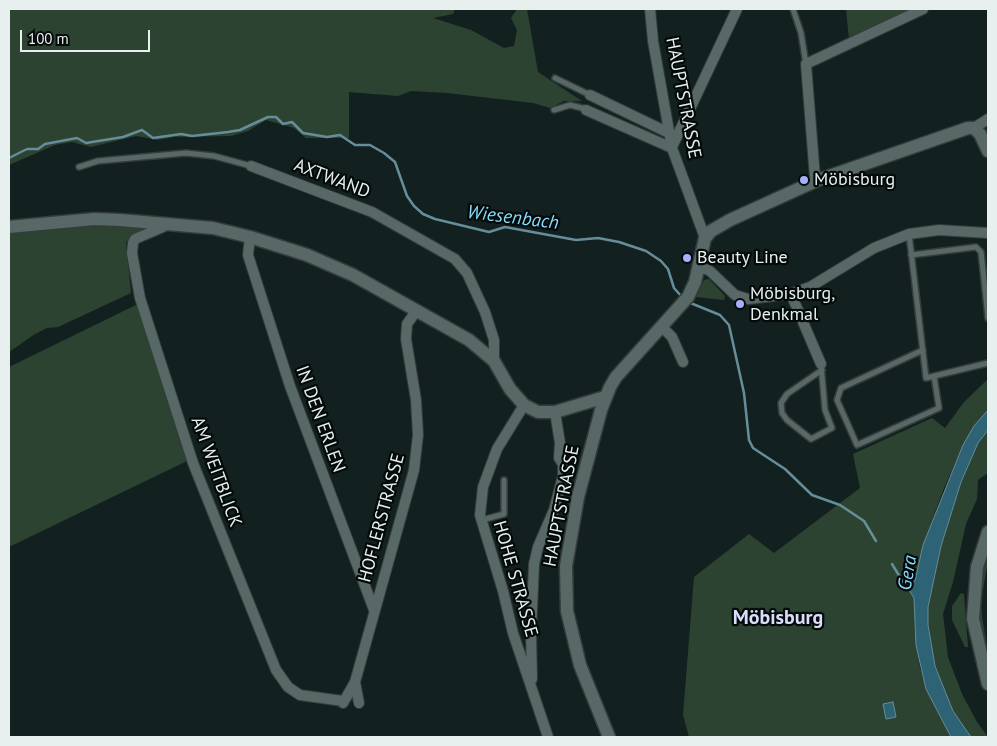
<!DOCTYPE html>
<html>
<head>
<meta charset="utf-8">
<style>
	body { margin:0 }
	#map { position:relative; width:997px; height:746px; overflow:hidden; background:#12211f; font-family:"PT Sans",sans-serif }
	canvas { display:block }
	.frame { position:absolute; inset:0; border:10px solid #e7f0ef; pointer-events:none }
	.scale { position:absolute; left:20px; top:30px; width:130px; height:22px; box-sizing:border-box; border:2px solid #e7f0ef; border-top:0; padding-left:6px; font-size:15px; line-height:18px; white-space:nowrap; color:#e7f0ef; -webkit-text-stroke:4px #040909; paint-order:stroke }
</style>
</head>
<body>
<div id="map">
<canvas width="997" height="746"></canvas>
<div class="frame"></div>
<div class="scale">100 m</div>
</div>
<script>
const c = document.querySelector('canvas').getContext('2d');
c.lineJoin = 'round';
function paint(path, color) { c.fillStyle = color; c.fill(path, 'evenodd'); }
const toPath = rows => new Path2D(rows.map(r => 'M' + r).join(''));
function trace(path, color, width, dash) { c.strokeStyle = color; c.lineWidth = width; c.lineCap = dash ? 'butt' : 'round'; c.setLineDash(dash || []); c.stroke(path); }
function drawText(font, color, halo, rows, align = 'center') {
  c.font = font + ' "PT Sans",sans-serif'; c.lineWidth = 4.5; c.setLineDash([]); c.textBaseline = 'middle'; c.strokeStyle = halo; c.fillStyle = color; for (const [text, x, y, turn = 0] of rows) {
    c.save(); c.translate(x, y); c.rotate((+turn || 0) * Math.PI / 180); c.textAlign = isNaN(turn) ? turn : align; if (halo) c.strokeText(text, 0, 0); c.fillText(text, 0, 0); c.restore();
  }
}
const green = toPath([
	[9,9,455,9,453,14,433,18,471,30,504,48,514,46,517,30,511,18,517,9,527,9,538,72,582,101,564,101,550,108,533,103,447,93,411,91,398,96,349,92,349,138,306,138,294,128,266,120,248,131,231,136,174,137,158,140,136,136,91,147,72,142,55,145,9,165],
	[846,9,912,9,849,39],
	[86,225,145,227,126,242,131,293,58,327,47,328,35,334,9,352,9,231],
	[709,279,725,296,724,300,696,297,704,280],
	[138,304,189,460,9,547,9,367],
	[988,379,988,410,974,426,963,446,944,488,923,545,915,582,916,645,920,667,926,689,951,737,689,737,683,715,694,577,749,534,774,553,860,488,853,454,932,418,945,428,964,402],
	[988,430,988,473,978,480,977,499,966,524,953,582,943,614,948,657,962,694,977,722,988,737,971,737,953,711,935,666,928,625,928,607,941,546,961,482,978,443],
	[988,543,988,560,981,602,982,617,988,652,988,670,977,618,981,568],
	[961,593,964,594,968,647,965,647,952,620,952,606]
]);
const water = toPath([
	[988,410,988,430,978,443,961,482,941,546,928,607,928,625,935,666,953,711,971,737,951,737,926,689,916,645,914,598,907,587,915,581,923,545,963,445,974,426,988,410],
	[893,702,896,717,886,719,883,704,893,702]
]);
const stream = toPath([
	[9,158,27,149,38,149,45,144,77,138,86,143,123,137,142,130,153,138,181,134,192,136,228,132,240,130,268,117,276,117,283,124,292,122,303,133,327,137,340,135,355,145,370,145,384,153,395,162,407,196,414,206,423,214,435,219,489,232,505,227,576,240,598,238,619,242,646,251,661,261,668,269,674,288,682,297],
	[688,302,720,315,729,325,744,393,749,440,753,448,785,469,812,495,840,505,864,521,876,541],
	[892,564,903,582,911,588]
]);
const service = toPath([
	[793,9,801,33,806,64],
	[555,78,590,95],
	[554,110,570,105,586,109],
	[79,167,98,161,186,153,214,156,251,166],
	[909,234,926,378,988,363],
	[911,255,976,247,981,252,988,318],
	[923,350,841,388,837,400,857,445,939,408,934,376],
	[821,364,825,410,832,428,811,439,787,420,782,413,781,403,787,394,822,370],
	[482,520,504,514,504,480]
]);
const minor = toPath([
	[650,9,653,41,672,148,705,238],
	[590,95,671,134],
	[586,110,672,148],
	[974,128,988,119],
	[672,147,737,9],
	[251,166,372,212,455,259,467,273,485,312,494,340,494,361],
	[818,180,815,178,806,64,923,9],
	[166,223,163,227,135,239,133,243,132,253,140,298,193,463,276,670,288,687,300,695,343,701],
	[250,237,248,255,290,386,374,610],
	[698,266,710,271,735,295,748,299,791,294,810,287,874,248,909,234,939,230,988,233],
	[791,294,821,364],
	[663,328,672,337,683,362],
	[524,405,497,449,483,487,480,515,503,591,513,633,548,737],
	[532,679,531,633,534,564,538,547,554,510,563,476,563,464,559,458,560,443,555,412],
	[355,682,359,703],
	[343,703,355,682,414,470,418,435,416,400,406,339,407,324,417,310]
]);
const tertiary = toPath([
	[9,227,94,219,120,220,213,228,250,237,307,255,353,275,469,340,494,361,510,389,524,405,538,412,555,412,605,397],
	[988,532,977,567,973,619,988,684],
	[609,737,580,665,567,611,566,566,578,497,601,410,610,387,616,377,688,297,695,282,705,238,711,231,730,220,818,180,968,128,974,128,980,134,988,151]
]);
const markers = [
	[804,180,5,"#a8b0fc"],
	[687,258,5,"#a8b0fc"],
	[740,304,5,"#a8b0fc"]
];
const streetNames = [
	["HAUPTSTRASSE",683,98,79],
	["AXTWAND",332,179,21],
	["IN DEN ERLEN",320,419,70],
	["AM WEITBLICK",216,472,70],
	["HAUPTSTRASSE",562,506,-79],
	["HOFLERSTRASSE",382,518,-75],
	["HOHE STRASSE",515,579,74]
];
const poiNames = [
	["Möbisburg",814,180],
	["Beauty Line",697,258],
	["Möbisburg,",750,294],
	["Denkmal",750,315]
];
const waterNames = [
	["Wiesenbach",513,218,7],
	["Gera",908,573,-80]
];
const quarterNames = [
	["Möbisburg",778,618]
];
paint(green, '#2d4332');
paint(water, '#2e6275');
trace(water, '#668d9a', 1);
trace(stream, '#668d9a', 2.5);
trace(service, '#343d3c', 8);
trace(minor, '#343d3c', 12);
trace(tertiary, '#343d3c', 15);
trace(service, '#586866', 5);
trace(minor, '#586866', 10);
trace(tertiary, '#586866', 12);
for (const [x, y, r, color] of markers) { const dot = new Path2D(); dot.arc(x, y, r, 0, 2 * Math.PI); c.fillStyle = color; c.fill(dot); trace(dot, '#040909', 2); }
drawText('18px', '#e7f0ef', '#040909', streetNames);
drawText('18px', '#e7f0ef', '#040909', poiNames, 'left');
drawText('italic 19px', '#87dcfc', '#040909', waterNames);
drawText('bold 20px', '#dadefc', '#040909', quarterNames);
</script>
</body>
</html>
